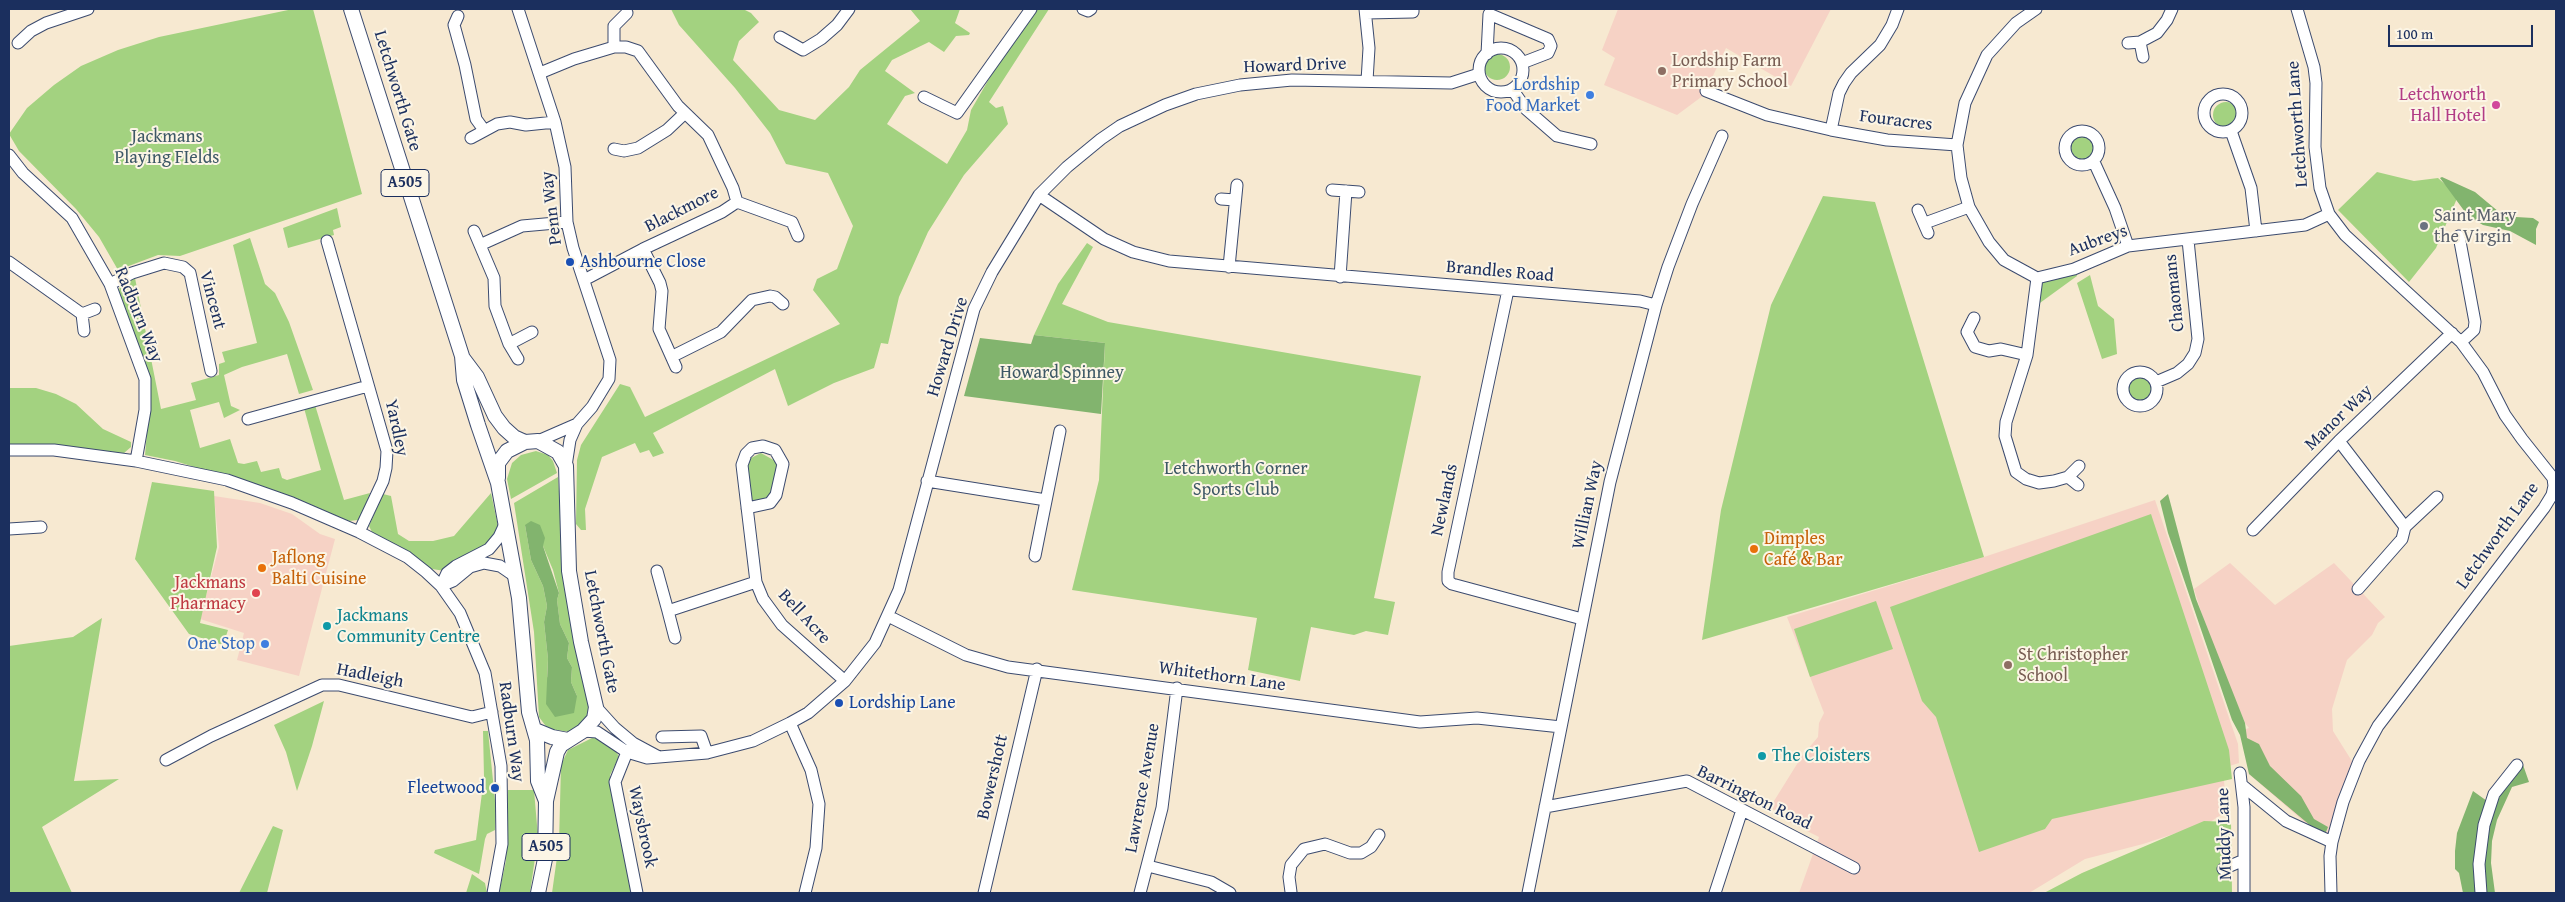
<!DOCTYPE html>
<html>
<head>
<meta charset="utf-8">
<style>
	body { margin:0 }
	#map { position:relative; width:2565px; height:902px; overflow:hidden; background:#f7e9d1; font-family:"Gentium Book Plus",serif }
	canvas { display:block }
	.frame { position:absolute; inset:0; border:10px solid #1b2f5e; pointer-events:none }
	.scale { position:absolute; left:2388px; top:25px; width:145px; height:22px; box-sizing:border-box; border:2px solid #1b2f5e; border-top:0; padding-left:6px; font-size:15px; line-height:18px; white-space:nowrap; color:#1b2f5e; -webkit-text-stroke:4px #fcf5e5; paint-order:stroke }
</style>
</head>
<body>
<div id="map">
<canvas width="2565" height="902"></canvas>
<div class="frame"></div>
<div class="scale">100 m</div>
</div>
<script>
const c = document.querySelector('canvas').getContext('2d');
c.lineJoin = 'round';
function paint(path, color) { c.fillStyle = color; c.fill(path, 'evenodd'); }
const toPath = rows => new Path2D(rows.map(r => 'M' + r).join(''));
function trace(path, color, width, dash) { c.strokeStyle = color; c.lineWidth = width; c.lineCap = dash ? 'butt' : 'round'; c.setLineDash(dash || []); c.stroke(path); }
function drawText(font, color, halo, rows, align = 'center') {
  c.font = font + ' "Gentium Book Plus",serif'; c.lineWidth = 4; c.setLineDash([]); c.textBaseline = 'middle'; c.strokeStyle = halo; c.fillStyle = color; for (const [text, x, y, turn = 0] of rows) {
    c.save(); c.translate(x, y); c.rotate((+turn || 0) * Math.PI / 180); c.textAlign = isNaN(turn) ? turn : align; if (halo) c.strokeText(text, 0, 0); c.fillText(text, 0, 0); c.restore();
  }
}
const built = toPath([
	[1618,9,1831,9,1791,86,1726,48,1704,95,1677,115,1604,85,1615,58,1602,50],
	[214,496,260,503,292,514,320,534,335,539,299,676,237,660,244,633,200,619,219,547],
	[2155,500,2238,744,2239,763,2223,768,2226,806,2224,813,2210,822,2143,844,2085,859,2029,893,1799,893,1819,837,1777,816,1776,810,1769,809,1802,756,1818,737,1819,723,1824,713,1787,617,1984,557],
	[2230,563,2275,605,2334,563,2385,617,2378,623,2372,635,2347,660,2332,709,2333,731,2355,766,2332,822,2329,839,2317,833,2249,774,2243,730,2249,728,2245,723,2208,634,2194,589]
]);
const green = toPath([
	[293,9,313,9,362,194,180,256,158,255,118,270,99,237,76,209,19,151,9,134,27,108,54,85,81,66,118,50,159,37],
	[671,9,743,9,751,13,759,22,739,41,733,60,779,110,815,120,849,87,860,70,920,21,910,9,960,9,955,23,970,33,969,35,956,36,944,52,929,42,892,60,885,71,915,93,905,96,887,124,947,164,967,130,971,110,1000,60,1033,9,1049,9,989,102,996,108,1003,106,1008,124,964,175,928,232,899,297,888,344,881,343,874,368,834,383,788,406,775,369,653,433,664,453,653,457,649,450,640,453,635,443,602,457,585,509,586,530,581,530,576,524,577,460,581,445,620,384,630,387,645,417,840,324,813,290,817,279,837,269,853,226,828,173,786,164,770,133,735,88,679,25],
	'1484 67a13 13 0 1 1 26 0a13 13 0 1 1-26 0Z',
	'2213 115a13 13 0 1 1 26 0a13 13 0 1 1-26 0Z',
	'2067 148a15 15 0 1 1 30 0a15 15 0 1 1-30 0Z',
	[2377,172,2414,181,2438,178,2458,196,2436,248,2409,282,2338,210],
	[1823,196,1875,202,1984,557,1702,640,1721,510,1771,305],
	[337,208,341,227,333,230,334,235,288,248,283,228],
	[250,238,265,284,275,293,289,322,313,390,299,394,287,354,242,367,224,375,231,406,240,410,224,418,219,402,190,410,200,448,230,439,238,463,244,464,257,461,261,472,279,468,282,478,287,480,321,470,304,408,315,405,344,500,370,493,363,513,358,520,349,521,259,487,175,461,145,455,150,398,118,295,120,286,135,278,161,409,196,400,191,383,219,375,219,364,225,362,222,352,257,343,233,245],
	[1087,243,1093,247,1062,304,1108,322,1421,376,1374,598,1395,602,1388,635,1366,631,1354,635,1311,627,1300,681,1248,670,1257,618,1072,590,1099,480,1105,343,1034,335,1058,284],
	[2074,269,2077,276,2033,308,2037,278],
	[2090,275,2098,306,2114,319,2117,354,2102,359,2077,283],
	'2123 389a17 17 0 1 1 34 0a17 17 0 1 1-34 0Z',
	[9,388,36,388,56,394,76,404,103,429,131,442,131,447,124,453,53,446,9,446],
	[536,451,548,455,553,461,557,473,511,499,507,479,512,463,521,455],
	[761,453,777,462,776,478,772,494,763,500,752,502,746,464,751,458],
	[558,477,566,592,571,624,582,655,590,715,583,726,571,732,548,729,539,717,534,632,514,503],
	[525,525,543,546,553,570,559,593,557,600,560,624,569,643,567,658,572,667,571,682,577,696,547,677,548,659,544,622,547,606,543,586,531,560],
	[152,482,214,491,217,547,200,623,228,630,223,645,189,634,135,559],
	[491,493,498,526,493,538,486,548,445,571,432,569,372,532,369,526,383,494,391,496,398,534,409,541,433,541,454,536],
	[2151,514,2229,750,2232,779,2052,819,2045,829,1979,852,1936,717,1922,701,1890,607],
	[1876,601,1893,649,1810,677,1794,629],
	[102,618,74,781,119,779,42,827,72,893,9,893,9,646,73,637],
	[324,701,312,746,297,791,286,752,274,725],
	[483,731,488,731,496,810,495,830,487,834,485,839,479,874,434,853,435,850,476,840,484,777],
	[594,737,615,749,619,757,610,775,634,893,552,893,559,843,561,765,568,750],
	[508,790,534,790,538,837,530,893,499,893,506,861],
	[2204,821,2231,822,2232,893,2044,893,2082,873],
	[273,826,283,830,267,893,239,893],
	[472,874,485,883,487,893,466,893]
]);
const forest = toPath([
	[2442,177,2475,192,2499,212,2516,217,2533,218,2539,222,2536,229,2536,245,2510,231,2483,225,2468,216,2440,178],
	[1034,335,1105,343,1101,414,964,396,980,338,1031,344],
	[2168,494,2196,599,2245,723,2247,738,2259,744,2270,766,2301,796,2314,819,2328,827,2324,837,2249,774,2240,735,2232,720,2168,533,2160,501],
	[531,521,540,525,545,538,543,546,559,593,557,600,560,624,569,643,567,658,572,667,571,682,577,696,574,713,555,717,546,704,548,659,544,622,547,606,543,586,531,560,525,525],
	[2522,762,2529,782,2512,787,2497,820,2492,841,2491,863,2495,893,2483,893,2487,819,2510,775],
	[2473,791,2487,801,2479,893,2463,893,2459,873,2455,869,2455,851,2457,833]
]);
const minor = toPath([
	[518,9,555,122,565,167,567,222,573,248,610,360,609,379,592,407,577,424,570,440,566,466],
	[1083,9,1088,11,1091,9],
	[1365,9,1369,48,1367,81],
	[2036,9,2016,23,1987,55,1965,103,1957,145,1961,178,1969,207,1989,242,2004,260,2037,278,2074,269,2128,246,2305,225,2329,214],
	[2297,9,2314,67,2316,83,2315,147,2320,188,2329,214,2345,235,2461,342,2483,372,2505,415,2522,439,2553,478,2554,486,2552,495,2544,508,2378,726,2359,761,2343,802,2332,842,2330,856,2331,893],
	[1366,13,1413,12,1413,9],
	[458,16,454,25,465,65,476,119,484,130],
	[780,37,803,50,821,39,837,25,849,9],
	[2140,42,2143,57],
	[18,43,31,31,46,23,88,9],
	[2128,43,2140,42,2157,33,2167,20,2172,9],
	[614,47,614,26,627,13],
	'1479 70a22 22 0 1 1 44 0a22 22 0 1 1-44 0Z',
	[1487,54,1489,14,1548,39,1551,46,1548,53,1522,63],
	[540,73,574,59,614,47,626,47,638,51,678,106,708,135,733,188,737,202,722,212,643,249,584,280],
	[1512,89,1526,109,1557,136,1591,144],
	[1706,91,1767,115,1831,130,1887,140,1957,145],
	'2204 113a19 19 0 1 1 38 0a19 19 0 1 1-38 0Z',
	[924,97,957,113,1031,9],
	[1831,130,1839,93,1844,83,1851,73,1880,45,1892,25,1898,9],
	'2065 148a17 17 0 1 1 34 0a17 17 0 1 1-34 0Z',
	[2231,131,2251,188,2256,231],
	[471,138,497,124,510,122,526,125,555,122],
	[614,149,624,151,638,148,667,130,685,113],
	[9,155,23,173,72,218,110,284,145,379,145,410,136,461],
	[2094,162,2115,208,2128,246],
	[1332,190,1359,192],
	[1039,195,1104,239,1133,252,1169,261,1640,301,1656,305],
	[1221,199,1235,200],
	[737,202,792,222,798,236],
	[1918,210,1928,233],
	[1925,223,1969,207],
	[474,231,494,278,495,306,509,344,518,359],
	[2459,236,2475,322,2474,330,2461,342],
	[327,241,387,451,386,468,383,481,359,532],
	[482,244,522,226,567,222],
	[643,249,660,283,662,291,659,329,676,367],
	[9,262,82,314],
	[1229,267,1237,185],
	[1340,277,1346,191],
	[2037,278,2027,355,2006,422,2005,436,2016,472,2026,479,2039,483,2054,481,2068,477,2079,466],
	[110,284,132,273,164,263,183,267,190,273,211,371],
	[1508,290,1448,572,1448,581,1452,584,1582,619],
	[1974,318,1967,332,1975,347,1989,351,2001,349,2027,355],
	[84,331,82,314,95,309],
	[509,344,532,332],
	[673,356,721,332,752,300,770,296,775,297,783,304],
	'2123 389a17 17 0 1 1 34 0a17 17 0 1 1-34 0Z',
	[2156,382,2177,373,2188,364,2195,353,2198,339,2188,240],
	[248,419,368,386],
	[538,441,577,424],
	[2339,441,2405,527],
	[9,450,54,450,136,461,227,480,292,503,359,532,407,557,426,572,441,586,460,613,485,673,501,766,502,844,493,893],
	[2068,477,2078,485],
	[927,481,1046,500],
	[747,508,770,503,776,495,783,464,775,450,763,446,752,448,746,454,742,465,756,582,763,599,782,625,845,681],
	[9,529,41,527],
	[2253,530,2339,441,2452,333],
	[1035,556,1060,431],
	[657,571,668,611],
	[441,586,447,573,456,566,489,549,499,537,505,524],
	[441,586,453,581,470,567,484,563,500,566,516,577],
	[2358,589,2402,539,2405,527,2437,497],
	[888,616,966,655,1008,667,1420,722,1477,718,1561,727],
	[675,638,668,611,756,582],
	[596,707,615,728,633,743,659,757],
	[790,723,811,770,819,804,816,848,805,893],
	[583,731,597,732,627,752,647,758,707,753,753,741,790,723,808,713,845,681,875,643,899,590,974,309,992,272,1039,195,1067,167,1101,139,1120,126,1165,105,1196,94,1240,85,1292,80,1451,83,1479,74],
	[662,737,701,736,707,753],
	[633,743,627,752,615,782,637,893],
	[166,760,211,736,322,685,339,685,472,717,492,712],
	[2240,773,2244,807,2244,893],
	[2243,786,2286,821,2332,842],
	[1545,807,1687,781,1854,868],
	[1148,866,1211,882,1230,893],
	[2223,869,2244,860],
	[1291,892,1289,877,1291,865,1304,849,1325,844,1350,853,1361,853,1371,847,1379,835],
	[984,893,1037,669],
	[1140,893,1162,808,1177,688],
	[1528,893,1610,482,1656,305,1668,267,1692,204,1722,136],
	[1715,893,1742,810],
	[2481,893,2479,864,2484,825,2494,794,2517,765]
]);
const major = toPath([
	[351,9,462,356,464,380,478,425,498,483,519,598,529,712,537,740,538,781,546,801],
	[462,357,477,377,495,416,504,428,514,437,525,442,538,441,558,452,566,466,569,571,581,642,596,707,594,719,583,731,561,745,557,752,546,801,545,859,538,893],
	[498,478,498,463,507,451,525,442],
	[535,730,552,737,568,740]
]);
const markers = [
	[1662,71,5,"#8d6e63"],
	[1590,95,5,"#3f7fe0"],
	[2496,105,5,"#d1479c"],
	[2424,226,5,"#6b7280"],
	[570,262,5,"#1a4fb4"],
	[1754,549,5,"#e8710a"],
	[262,568,5,"#e8710a"],
	[256,593,5,"#e0444e"],
	[327,626,5,"#0f9aa8"],
	[265,644,5,"#3f7fe0"],
	[2008,665,5,"#8d6e63"],
	[839,703,5,"#1a4fb4"],
	[1762,756,5,"#0f9aa8"],
	[495,788,5,"#1a4fb4"]
];
const shields = [
	[405,183,48],
	[546,847,48]
];
const shieldNames = [
	["A505",405,183],
	["A505",546,847]
];
const educationNames = [
	["Lordship Farm",1672,61],
	["Primary School",1672,82],
	["St Christopher",2018,655],
	["School",2018,676]
];
const streetNames = [
	["Howard Drive",1295,66,-2],
	["Letchworth Gate",397,91,73],
	["Fouracres",1896,121,7],
	["Letchworth Lane",2298,124,-94],
	["Penn Way",552,208,-97],
	["Blackmore",682,210,-27],
	["Aubreys",2098,241,-20],
	["Brandles Road",1500,272,5],
	["Chaomans",2175,293,-96],
	["Vincent",212,300,75],
	["Radburn Way",138,315,68],
	["Howard Drive",948,347,-73],
	["Manor Way",2339,418,-44],
	["Yardley",396,428,78],
	["Newlands",1445,500,-78],
	["Willian Way",1588,505,-78],
	["Letchworth Lane",2498,536,-54],
	["Bell Acre",804,617,47],
	["Letchworth Gate",601,632,79],
	["Hadleigh",370,676,11],
	["Whitethorn Lane",1222,677,8],
	["Radburn Way",511,732,82],
	["Bowershott",993,777,-77],
	["Lawrence Avenue",1143,788,-80],
	["Barrington Road",1754,798,26],
	["Waysbrook",642,827,78],
	["Muddy Lane",2225,834,-92]
];
const shopNames = [
	["Lordship",1580,85],
	["Food Market",1580,106],
	["One Stop",255,644]
];
const hotelNames = [
	["Letchworth",2486,95],
	["Hall Hotel",2486,116]
];
const parkNames = [
	["Jackmans",167,137],
	["Playing FIelds",167,158],
	["Howard Spinney",1062,373],
	["Letchworth Corner",1236,469],
	["Sports Club",1236,490]
];
const worshipNames = [
	["Saint Mary",2434,216],
	["the Virgin",2434,237]
];
const transitNames = [
	["Ashbourne Close",580,262],
	["Lordship Lane",849,703],
	["Fleetwood",485,788,"right"]
];
const foodNames = [
	["Dimples",1764,539],
	["Café & Bar",1764,560],
	["Jaflong",272,558],
	["Balti Cuisine",272,579]
];
const healthNames = [
	["Jackmans",246,583],
	["Pharmacy",246,604]
];
const cultureNames = [
	["Jackmans",337,616],
	["Community Centre",337,637],
	["The Cloisters",1772,756]
];
paint(built, '#f6d2c5');
paint(green, '#a3d280');
paint(forest, '#82b46e');
trace(minor, '#3c4b6f', 13);
trace(major, '#3c4b6f', 16);
trace(minor, '#fff', 11);
trace(major, '#fff', 14);
for (const [x, y, r, color] of markers) { const dot = new Path2D(); dot.arc(x, y, r, 0, 2 * Math.PI); c.fillStyle = color; c.fill(dot); trace(dot, '#fcf5e5', 2); }
for (const [x, y, w] of shields) { const box = new Path2D(); box.roundRect(x - w / 2, y - 13.5, w, 27, 4); c.fillStyle = '#fcf5e5'; c.fill(box); trace(box, '#1b2f5e', 1); }
drawText('bold 16px', '#1b2f5e', null, shieldNames);
drawText('18px', '#785e54', '#fcf5e5', educationNames, 'left');
drawText('18px', '#1b2f5e', '#fcf5e5', streetNames);
drawText('18px', '#366cbe', '#fcf5e5', shopNames, 'right');
drawText('18px', '#b23c85', '#fcf5e5', hotelNames, 'right');
drawText('18px', '#3d5866', '#fcf5e5', parkNames);
drawText('18px', '#5b616d', '#fcf5e5', worshipNames, 'left');
drawText('18px', '#164399', '#fcf5e5', transitNames, 'left');
drawText('18px', '#c56008', '#fcf5e5', foodNames, 'left');
drawText('18px', '#be3a42', '#fcf5e5', healthNames, 'right');
drawText('18px', '#0d838f', '#fcf5e5', cultureNames, 'left');
</script>
</body>
</html>
